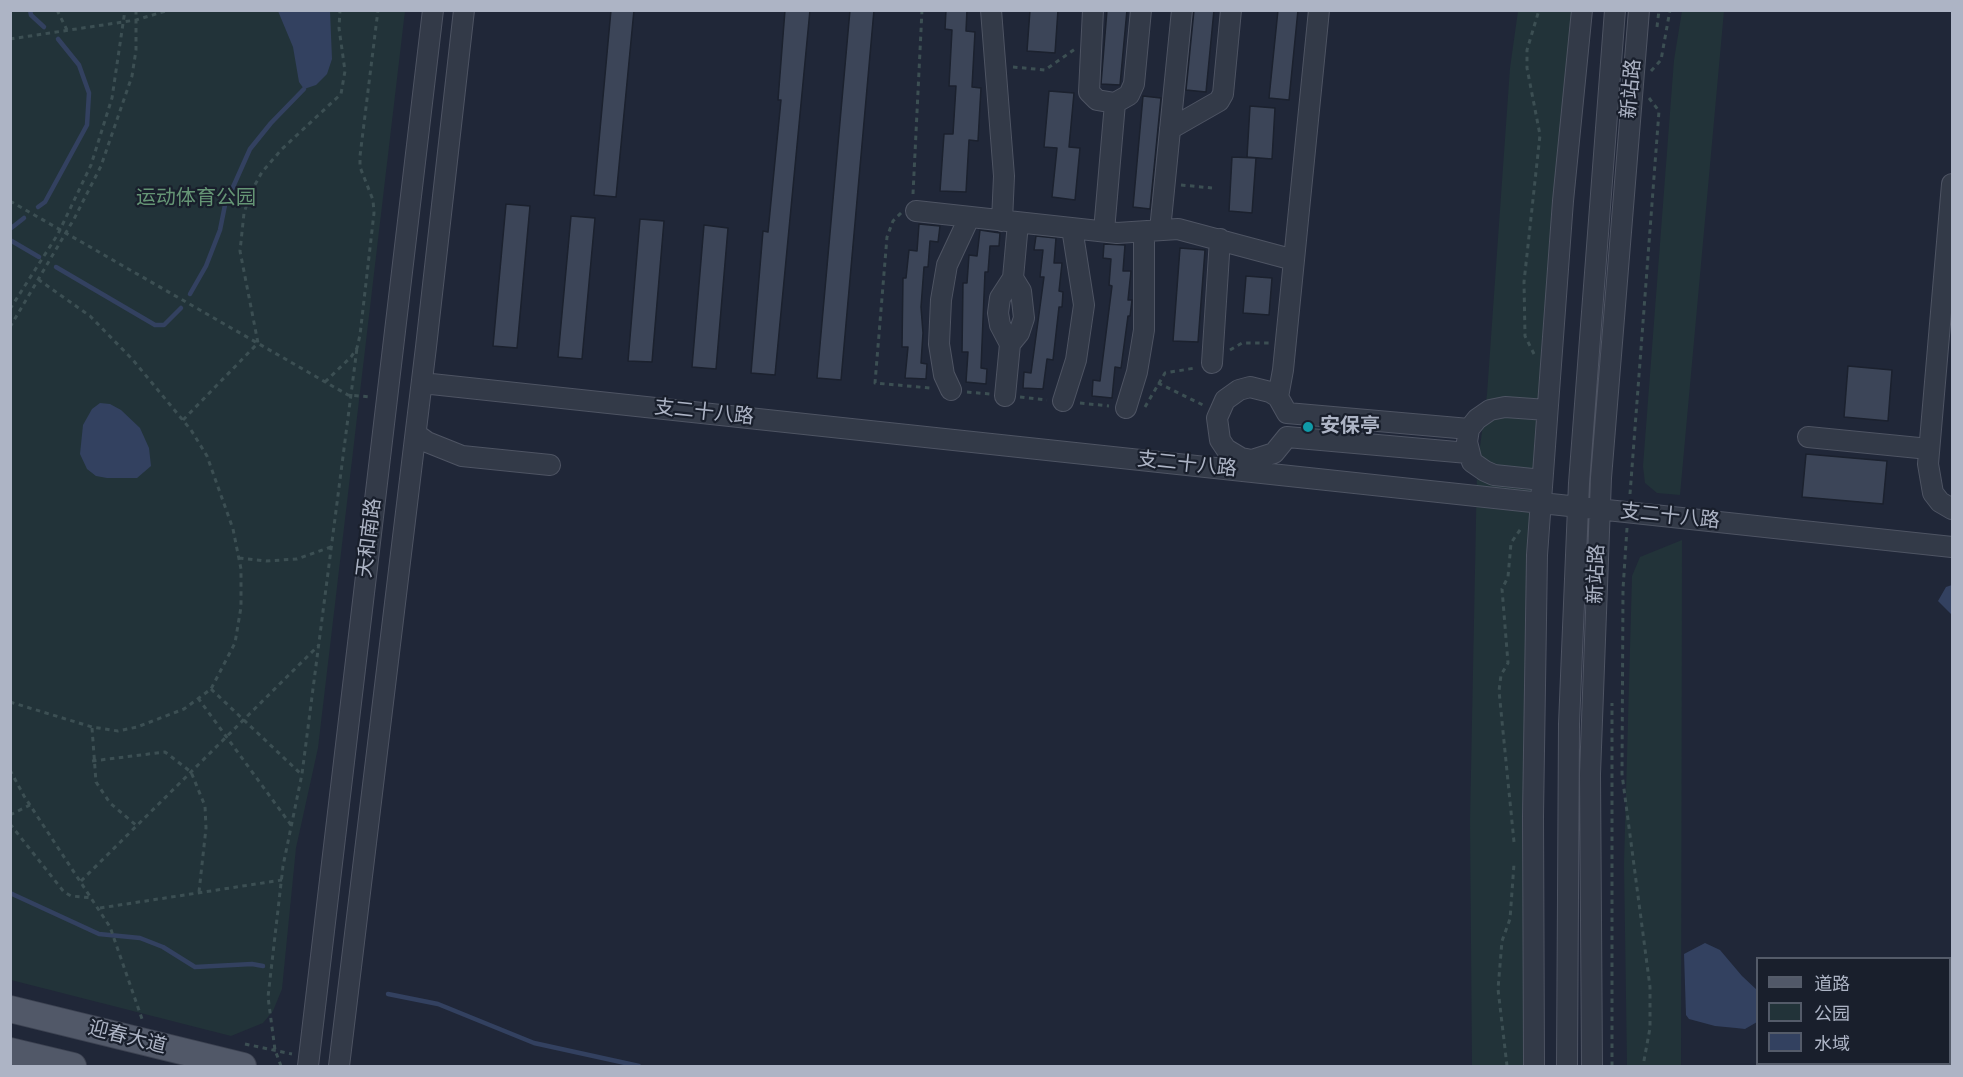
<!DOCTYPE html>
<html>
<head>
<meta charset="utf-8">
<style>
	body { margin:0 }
	#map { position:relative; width:1963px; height:1077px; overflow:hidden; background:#202738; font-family:"DejaVu Sans","Noto Sans SC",sans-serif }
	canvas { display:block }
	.frame { position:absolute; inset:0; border:12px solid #adb4c5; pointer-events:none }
	.legend { position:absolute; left:1756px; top:957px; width:195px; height:108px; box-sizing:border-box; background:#191f2c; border:2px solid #545b69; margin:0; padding:8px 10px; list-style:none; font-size:18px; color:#adb4c5 }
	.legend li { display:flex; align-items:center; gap:12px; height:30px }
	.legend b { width:30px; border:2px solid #545b69 }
</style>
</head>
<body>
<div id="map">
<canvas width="1963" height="1077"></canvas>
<div class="frame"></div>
<ul class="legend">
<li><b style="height:8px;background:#515868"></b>道路</li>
<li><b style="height:16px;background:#223339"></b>公园</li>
<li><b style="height:16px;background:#334160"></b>水域</li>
</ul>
</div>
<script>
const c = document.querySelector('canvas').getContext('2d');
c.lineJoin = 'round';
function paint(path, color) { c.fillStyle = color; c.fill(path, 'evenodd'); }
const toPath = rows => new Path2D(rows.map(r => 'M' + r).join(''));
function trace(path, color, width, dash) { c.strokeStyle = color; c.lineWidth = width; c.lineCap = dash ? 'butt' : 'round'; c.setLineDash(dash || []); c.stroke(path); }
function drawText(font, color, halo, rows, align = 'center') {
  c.font = font + ' "DejaVu Sans","Noto Sans SC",sans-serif'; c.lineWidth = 4.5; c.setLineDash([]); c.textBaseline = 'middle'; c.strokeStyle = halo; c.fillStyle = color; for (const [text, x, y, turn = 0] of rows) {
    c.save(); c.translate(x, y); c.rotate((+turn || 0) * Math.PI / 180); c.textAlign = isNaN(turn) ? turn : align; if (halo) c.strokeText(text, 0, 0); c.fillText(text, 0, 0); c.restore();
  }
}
const green = toPath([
	[10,11,405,11,318,748,296,848,282,989,273,1011,263,1023,231,1036,11,980],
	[1518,11,1572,11,1542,383,1525,1066,1472,1066,1470,821,1477,469,1487,394,1510,68],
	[1682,11,1724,11,1680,495,1657,493,1645,483,1643,466,1674,60],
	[1682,540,1681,1066,1627,1066,1624,864,1632,576,1640,557]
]);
const water = toPath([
	[278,11,330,11,332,59,327,74,316,85,304,89,299,82,293,47],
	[100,403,110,404,121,410,140,428,149,448,151,466,137,478,107,478,96,476,87,469,80,454,83,425,92,409],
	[1952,585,1952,615,1938,601,1946,587],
	[1705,943,1720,950,1742,976,1757,990,1757,1022,1745,1029,1736,1028,1715,1026,1689,1019,1686,1015,1684,954]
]);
const stream = toPath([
	[30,10,31,15,44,27],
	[38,207,45,202,87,125,89,93,79,65,58,39],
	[10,229,24,218],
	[10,240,39,257],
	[56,267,155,325,164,325,181,308],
	[190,294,206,266,220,230,225,205,250,149,271,123,304,89],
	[10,893,99,934,140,938,163,947,195,967,252,964,263,966],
	[388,994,438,1004,534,1043,639,1066]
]);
const building = toPath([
	[611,10,634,10,616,197,594,195,611,10],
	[785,10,810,10,775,375,751,373,763,231,768,232,781,100,778,100,785,10],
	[850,10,874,10,841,380,817,378,850,10],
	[946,10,967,10,966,31,975,32,972,87,981,88,978,141,969,140,966,192,940,191,944,134,953,134,956,86,949,86,952,30,945,29,946,10],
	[1030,10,1058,10,1055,53,1027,51,1030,10],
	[1107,10,1127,10,1120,85,1101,84,1107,10],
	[1194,10,1214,10,1206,92,1186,90,1194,10],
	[1278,10,1298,10,1289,100,1269,98,1278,10],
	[1049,91,1074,93,1069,147,1080,148,1075,200,1052,197,1057,148,1044,147,1049,91],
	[1143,96,1161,98,1150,209,1133,207,1143,96],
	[1250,106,1275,108,1272,159,1247,157,1250,106],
	[1232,157,1256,158,1252,213,1229,211,1232,157],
	[506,204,530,206,517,348,493,346,506,204],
	[571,216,595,218,582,359,558,357,571,216],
	[640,219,664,221,652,362,628,361,640,219],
	[919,224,940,226,938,242,930,241,928,267,924,267,921,307,923,333,921,363,927,364,926,379,905,378,908,347,902,347,903,278,906,278,909,250,917,251,919,224],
	[704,225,728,228,716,369,692,367,704,225],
	[980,230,1000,233,999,246,990,246,988,272,985,272,981,368,987,369,986,384,966,382,968,352,962,352,963,283,967,283,969,255,977,256,980,230],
	[1036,236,1056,238,1054,263,1062,263,1059,291,1063,292,1062,307,1059,307,1053,360,1047,359,1043,389,1023,388,1024,372,1031,373,1044,277,1040,277,1043,250,1034,250,1036,236],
	[1104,244,1125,245,1123,271,1131,271,1128,300,1132,300,1130,316,1128,316,1121,368,1115,367,1112,398,1092,396,1093,380,1100,381,1112,286,1109,285,1111,259,1103,258,1104,244],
	[1180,248,1205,250,1198,342,1173,341,1180,248],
	[1246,276,1272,278,1269,315,1243,313,1246,276],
	[1848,366,1892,370,1888,421,1844,417,1848,366],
	[1806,454,1887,461,1883,504,1802,497,1806,454]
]);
const path = toPath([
	[57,10,67,30],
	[1657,27,1659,10],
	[10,39,136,20,169,10],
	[1013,67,1045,70,1075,49],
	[1651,71,1661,60,1670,10],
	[1181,185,1212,188],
	[913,194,922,10],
	[10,201,348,395,371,397],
	[901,213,893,221,887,237,875,383,930,388],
	[10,309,58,234,91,165,112,98,125,10],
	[10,327,74,219,101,166,132,76,136,50,136,10],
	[1230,350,1242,343,1269,343],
	[1534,354,1525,336,1524,282,1540,135,1527,68,1527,50,1539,10],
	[325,382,351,357,357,348,360,335,374,213,373,200,360,167,360,156,378,10],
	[1158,383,1203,405],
	[967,392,990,394],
	[1020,397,1047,400],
	[1080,403,1109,406],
	[1145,407,1165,373,1195,368],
	[183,420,258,343,240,251,244,213,251,192,262,172,282,149,341,94,345,71,339,28,340,10],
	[1630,494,1659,111,1649,98],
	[1627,528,1623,589,1622,774,1650,987,1650,1028,1643,1066],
	[239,558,266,561,297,559,331,547],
	[211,689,301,774],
	[198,698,291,825],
	[10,702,92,727,118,731,137,727,184,709,211,689,235,643,241,607,241,569,233,529,207,456,191,430,133,360,90,316,39,280],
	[92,728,96,782,110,803,137,826],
	[92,761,165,752,191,772,205,806,206,828,199,892],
	[10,770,24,796,110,927,142,1019],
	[10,815,30,805],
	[10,824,64,892,71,896,93,898],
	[1514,842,1499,691,1501,675,1508,663,1502,589,1508,577,1511,543,1522,527],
	[81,881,318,646],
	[100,908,282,880],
	[245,1044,292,1054],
	[281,1066,275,1050,268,997,283,866,302,774,357,348],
	[1507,1066,1498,989,1502,941,1510,919,1514,864],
	[1612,1066,1612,703]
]);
const minor = toPath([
	[991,10,1004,176,1002,221],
	[1093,10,1089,92,1097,100,1115,103,1129,95,1134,84,1141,10],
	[1170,129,1219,101,1223,94,1231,10],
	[1952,184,1928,464,1933,493,1940,502,1952,509],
	[916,211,1117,233,1178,229,1294,260],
	[1160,230,1182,10],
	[1104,231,1115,103],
	[1010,344,1019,333,1024,318,1021,291,1013,278],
	[1212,363,1220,239],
	[422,383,1952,547],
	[951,390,944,375,939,344,941,300,947,265,969,218],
	[1005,396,1010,344,1000,325,998,313,1000,298,1013,278,1018,223],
	[1278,397,1283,370,1319,10],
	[1063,401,1076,360,1084,305,1072,228],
	[1126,408,1137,372,1144,330,1144,232],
	[416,434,427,442,462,456,550,465],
	[1808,437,1929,449],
	[1468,453,1287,437,1274,453,1252,460,1241,458,1226,449,1220,440,1217,418,1225,400,1239,390,1250,387,1270,392,1278,397,1287,413,1469,429],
	[1542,480,1494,475,1485,471,1472,462,1467,442,1469,429,1477,419,1490,410,1505,407,1547,410],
	[308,1066,433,10],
	[339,1066,426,347,464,10],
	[1534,1066,1533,816,1537,555,1563,201,1582,10],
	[1567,1066,1569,724,1579,483,1615,10],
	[1592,1066,1590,774,1601,478,1639,10]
]);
const major = toPath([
	[10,1009,243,1066],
	[10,1051,73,1066]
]);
const markers = [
	[1308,427,6,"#0f9aa8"]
];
const streetNames = [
	["新站路",1632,89,-85],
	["支二十八路",704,413,6],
	["支二十八路",1187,465,6],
	["支二十八路",1670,517,6],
	["天和南路",370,538,-83],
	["新站路",1597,574,-88],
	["迎春大道",127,1038,14]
];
const parkNames = [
	["运动体育公园",196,199]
];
const poiNames = [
	["安保亭",1320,427]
];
paint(green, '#223339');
paint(water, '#334160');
trace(stream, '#334160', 4.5);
paint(building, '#3c4558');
trace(building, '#1b212e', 1.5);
trace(minor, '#4e5463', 22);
trace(major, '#3d4352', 28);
trace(path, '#3c4f53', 3, [4.5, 4.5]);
trace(minor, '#333a48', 20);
trace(major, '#515868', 26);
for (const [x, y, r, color] of markers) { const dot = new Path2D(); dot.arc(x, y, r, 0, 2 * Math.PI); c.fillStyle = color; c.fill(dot); trace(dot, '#191f2c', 2); }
drawText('20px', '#adb4c5', '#191f2c', streetNames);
drawText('20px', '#659575', '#191f2c', parkNames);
drawText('bold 20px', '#adb4c5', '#191f2c', poiNames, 'left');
</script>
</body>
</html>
